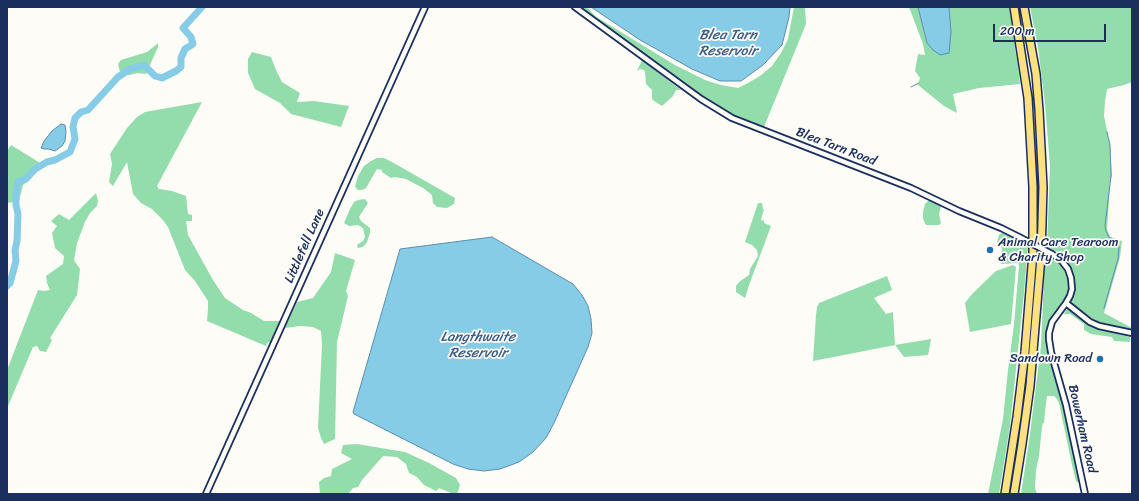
<!DOCTYPE html>
<html>
<head>
<meta charset="utf-8">
<style>
	body { margin:0 }
	#map { position:relative; width:1139px; height:501px; overflow:hidden; background:#fdfcf7; font-family:Sriracha,sans-serif }
	canvas { display:block }
	.frame { position:absolute; inset:0; border:8px solid #1b2f5e; pointer-events:none }
	.scale { position:absolute; left:993px; top:24px; width:113px; height:18px; box-sizing:border-box; border:2px solid #1b2f5e; border-top:0; padding-left:5px; font-size:12px; line-height:14px; white-space:nowrap; color:#1b2f5e; -webkit-text-stroke:3px #fdfcf7; paint-order:stroke }
</style>
</head>
<body>
<div id="map">
<canvas width="1139" height="501"></canvas>
<div class="frame"></div>
<div class="scale">200 m</div>
</div>
<script>
const c = document.querySelector('canvas').getContext('2d');
c.lineJoin = 'round';
function paint(path, color) { c.fillStyle = color; c.fill(path, 'evenodd'); }
const toPath = rows => new Path2D(rows.map(r => 'M' + r).join(''));
function trace(path, color, width, dash) { c.strokeStyle = color; c.lineWidth = width; c.lineCap = dash ? 'butt' : 'round'; c.setLineDash(dash || []); c.stroke(path); }
function drawText(font, color, halo, rows, align = 'center') {
  c.font = font + ' Sriracha,sans-serif'; c.lineWidth = 3.5; c.setLineDash([]); c.textBaseline = 'middle'; c.strokeStyle = halo; c.fillStyle = color; for (const [text, x, y, turn = 0] of rows) {
    c.save(); c.translate(x, y); c.rotate((+turn || 0) * Math.PI / 180); c.textAlign = isNaN(turn) ? turn : align; if (halo) c.strokeText(text, 0, 0); c.fillText(text, 0, 0); c.restore();
  }
}
const green = toPath([
	[581,7,587,7,595,16,616,29,675,65,705,80,721,85,738,88,748,83,760,76,772,66,781,53,788,39,794,7,805,7,806,24,764,127,734,115,713,104],
	[909,7,918,7,927,43,951,32,949,7,1009,7,1014,34,1015,47,1015,49,1018,65,1020,84,979,88,953,94,957,113,944,106,918,85,920,78,915,71,918,54,925,55,923,44],
	[1030,7,1132,7,1132,82,1124,85,1107,89,1105,101,1104,116,1110,145,1112,175,1110,184,1107,229,1110,237,1122,241,1120,257,1104,313,1132,328,1132,331,1103,325,1096,321,1071,303,1071,299,1074,288,1072,272,1067,261,1056,251,1047,247,1050,166,1045,104,1038,47],
	[158,43,158,47,146,74,137,73,130,75,123,75,120,72,118,64,121,60,147,52],
	[252,52,271,57,276,70,282,82,300,93,297,102,314,101,349,106,341,127,291,114,280,103,255,89,248,73,248,59],
	[642,60,681,90,676,90,673,96,662,106,654,101,652,99,652,90,646,84,645,72,644,70,640,69,637,71],
	[202,102,157,186,159,189,172,191,186,196,188,214,192,215,192,221,186,221,188,235,213,280,225,298,243,310,251,313,264,321,280,321,271,343,268,342,266,346,207,321,208,309,208,301,195,281,185,270,168,227,162,219,152,209,141,203,133,194,127,162,113,186,109,182,112,164,110,154,127,128,137,117,145,112],
	[11,145,45,166,38,171,23,185,19,201,7,203,7,151],
	[377,158,384,158,392,162,455,198,454,204,447,208,437,207,433,203,432,195,423,188,406,179,395,177,391,178,382,172,382,170,377,169,366,188,362,190,358,190,355,187,358,176,364,166,371,161],
	[96,193,98,201,97,206,90,213,85,222,77,243,74,260,80,269,77,295,50,338,52,340,46,352,40,351,37,346,33,347,8,406,7,405,7,370,38,290,44,291,50,290,47,283,46,276,63,264,64,256,55,248,52,233,57,226,51,221,59,214,69,220],
	[365,199,368,203,359,217,361,221,370,228,370,233,367,242,363,247,358,248,357,245,363,241,365,237,363,228,358,225,349,226,344,223,350,209,354,202,358,200],
	[929,200,941,206,939,214,941,223,939,225,926,225,923,219,923,212,925,204],
	[758,203,762,203,763,209,764,209,761,220,764,221,764,223,771,226,749,285,745,298,736,292,736,286,739,282,749,275,750,269,758,256,757,250,752,245,745,242],
	[1002,233,1028,246,1024,293,1010,426,999,494,988,494,1003,419,1008,370,1014,324,1019,266,1018,263,1001,264,1002,248,997,242,999,235],
	[335,253,355,260,346,291,348,296,337,342,335,439,324,444,321,438,318,428,322,345,321,331,313,327,300,326,285,328,297,302,313,298,331,272],
	[1045,255,1058,262,1064,270,1067,278,1069,288,1067,296,1065,301,1048,322,1045,334,1050,359,1062,402,1079,482,1077,482,1076,481,1072,465,1059,403,1057,399,1054,396,1047,396,1045,411,1044,423,1043,423,1042,427,1039,456,1036,470,1035,488,1037,494,1021,494,1030,434,1041,346],
	[1013,265,1016,267,1011,324,970,332,965,303,972,294,996,271],
	[887,276,892,290,874,298,886,314,893,312,895,345,931,339,928,355,904,357,895,345,813,361,816,315,817,307,819,303],
	[1069,309,1074,311,1094,328,1130,337,1130,342,1114,341,1112,337,1091,334,1084,330,1084,324,1070,314,1064,314,1066,310],
	[357,444,405,452,429,463,456,478,460,485,457,494,454,494,439,488,436,491,424,485,417,477,409,473,406,464,397,457,383,456,362,480,358,487,353,488,348,494,320,494,319,482,324,478,331,476,332,469,352,459,341,453,343,445]
]);
const water = toPath([
	[591,7,790,7,789,17,782,45,763,65,741,81,720,81,692,69,640,40,591,7],
	[918,7,949,7,951,32,949,53,940,55,933,50,927,43,918,7],
	[61,124,65,125,66,132,65,141,62,146,55,151,49,149,44,149,41,148,44,141,52,131,61,124],
	[492,237,573,284,582,295,588,306,591,319,592,333,588,347,554,423,546,438,533,452,519,462,500,469,484,471,468,469,453,464,354,414,353,412,400,249,492,237]
]);
const stream = toPath([
	[911,87,919,83],
	[1104,308,1118,259,1119,247,1117,241,1109,237,1106,231,1105,226,1111,176,1110,145,1107,132]
]);
const river = toPath([
	[7,286,10,283,16,261,15,250,17,241,18,214,16,205,16,194,18,182,26,179,35,169,47,162,55,160,70,152,75,139,73,127,75,118,81,112,88,110,118,77,130,69,144,65,155,76,162,78,176,71,181,67,181,58,185,49,193,44,191,37,183,28,202,7]
]);
const tertiary = toPath([
	[575,7,701,99,732,118,911,188,959,211,1001,228,1019,237],
	[1052,254,1061,260,1068,269,1071,278,1072,289,1070,296,1066,303,1052,322,1049,333,1049,339,1051,352,1066,405,1085,494],
	[1066,303,1090,322,1099,326,1132,333],
	[206,494,425,7]
]);
const motorway = toPath([
	[1005,494,1017,417,1025,352,1033,253,1033,187,1028,98,1014,7],
	[1014,494,1022,444,1030,386,1041,257,1043,187,1039,110,1036,74,1024,7]
]);
const tertiaryBridge = toPath([
	[1019,237,1052,254]
]);
const markers = [
	[990,250,4,"#1f6fb2"],
	[1100,359,4,"#1f6fb2"]
];
const streetNames = [
	["Blea Tarn Road",836,147,21],
	["Littlefell Lane",305,246,-66],
	["Bowerham Road",1082,429,77]
];
const poiNames = [
	["Animal Care Tearoom",998,243],
	["& Charity Shop",998,258],
	["Sandown Road",1092,359,"right"]
];
const waterNames = [
	["Blea Tarn",728,35],
	["Reservoir",728,51],
	["Langthwaite",478,337],
	["Reservoir",478,353]
];
paint(green, '#93dcac');
paint(water, '#86cce7');
trace(water, '#5b8db0', 1);
trace(stream, '#5b8db0', 1);
trace(river, '#86cce7', 7);
trace(tertiary, '#1b2f5e', 8);
trace(motorway, '#1b2f5e', 10);
trace(tertiary, '#fdfcf7', 4.5);
trace(motorway, '#fde080', 7);
trace(tertiaryBridge, '#1b2f5e', 8, []);
trace(tertiaryBridge, '#fdfcf7', 4.5);
for (const [x, y, r, color] of markers) { const dot = new Path2D(); dot.arc(x, y, r, 0, 2 * Math.PI); c.fillStyle = color; c.fill(dot); trace(dot, '#fdfcf7', 1.5); }
drawText('13px', '#1b2f5e', '#fdfcf7', streetNames);
drawText('13px', '#1b2f5e', '#fdfcf7', poiNames, 'left');
drawText('italic 14px', '#3b5e87', '#fdfcf7', waterNames);
</script>
</body>
</html>
